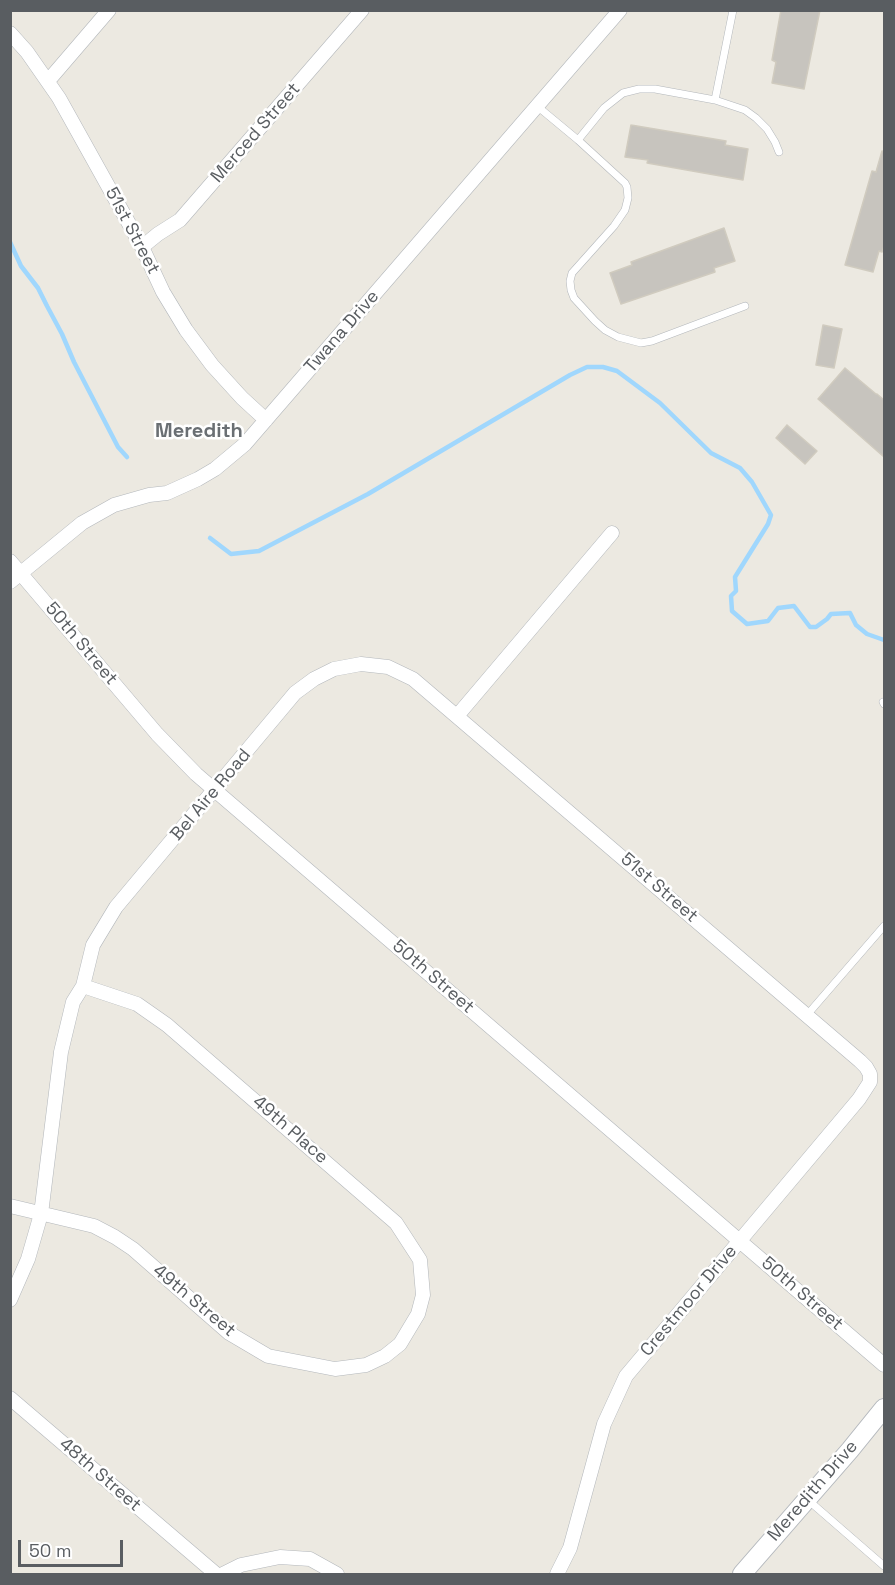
<!DOCTYPE html>
<html>
<head>
<meta charset="utf-8">
<style>
	body { margin:0 }
	#map { position:relative; width:895px; height:1585px; overflow:hidden; background:#ece9e1; font-family:"Space Grotesk",sans-serif }
	canvas { display:block }
	.frame { position:absolute; inset:0; border:12px solid #595d61; pointer-events:none }
	.scale { position:absolute; left:18px; top:1540px; width:105px; height:27px; box-sizing:border-box; border:3px solid #595d61; border-top:0; padding-left:8px; font-size:18px; line-height:21px; white-space:nowrap; color:#595d61; -webkit-text-stroke:4px #fff; paint-order:stroke }
</style>
</head>
<body>
<div id="map">
<canvas width="895" height="1585"></canvas>
<div class="frame"></div>
<div class="scale">50 m</div>
</div>
<script>
const c = document.querySelector('canvas').getContext('2d');
c.lineJoin = 'round';
const toPath = rows => new Path2D(rows.map(r => 'M' + r).join(''));
function trace(path, color, width, dash) { c.strokeStyle = color; c.lineWidth = width; c.lineCap = dash ? 'butt' : 'round'; c.setLineDash(dash || []); c.stroke(path); }
function paint(path, color) { c.fillStyle = color; c.fill(path, 'evenodd'); }
function drawText(font, color, halo, rows, align = 'center') {
  c.font = font + ' "Space Grotesk",sans-serif'; c.lineWidth = 5; c.setLineDash([]); c.textBaseline = 'middle'; c.strokeStyle = halo; c.fillStyle = color; for (const [text, x, y, turn = 0] of rows) {
    c.save(); c.translate(x, y); c.rotate((+turn || 0) * Math.PI / 180); c.textAlign = isNaN(turn) ? turn : align; if (halo) c.strokeText(text, 0, 0); c.fillText(text, 0, 0); c.restore();
  }
}
const stream = toPath([
	[10,242,21,266,38,288,47,306,62,334,74,362,118,447,127,457],
	[210,538,231,554,259,551,368,494,570,375,587,367,603,367,617,371,660,403,711,453,740,468,752,482,771,515,768,524,735,577,736,591,731,596,732,611,747,624,768,621,778,608,794,606,810,627,816,627,827,619,831,614,850,613,856,625,867,634,884,640]
]);
const building = toPath([
	[781,10,820,10,804,89,772,83,776,62,772,60,781,10],
	[631,125,726,141,725,145,748,149,743,180,647,163,648,160,625,157,631,125],
	[882,151,884,152,884,246,882,252,879,251,873,272,845,265,872,171,876,172,882,151],
	[724,228,735,261,714,268,715,272,621,304,610,273,632,265,631,262,724,228],
	[823,325,842,329,834,368,816,365,823,325],
	[845,368,876,394,877,394,884,400,884,457,818,399,845,368],
	[787,425,817,451,805,464,776,438,787,425]
]);
const service = toPath([
	[715,100,733,10],
	[537,106,578,140,625,183,627,187,628,198,625,210,614,226,572,273,570,281,571,290,574,298,595,321,605,330,618,337,641,343,652,341,745,306],
	[578,140,604,108,623,93,639,89,655,89,715,100,745,110,756,118,767,129,775,142,779,152],
	[883,702,884,704],
	[807,1015,884,926],
	[808,1500,884,1566]
]);
const minor = toPath([
	[10,33,27,52,59,98,142,247,163,292,186,330,212,365,242,398,266,420],
	[48,81,109,10],
	[142,247,158,234,180,220,362,10],
	[10,561,157,734,196,774,884,1365],
	[10,582,82,523,114,505,149,495,167,493,198,479,215,469,245,444,620,10],
	[457,716,612,533],
	[10,1206,94,1226,115,1237,133,1249,229,1333,268,1356,335,1369,366,1365,385,1356,400,1344,418,1314,423,1295,420,1260,396,1223,167,1025,137,1004,83,986],
	[10,1300,28,1259,41,1214,61,1052,73,1002,83,986,93,945,116,907,295,693,314,679,334,669,361,664,388,667,413,679,860,1061,866,1067,870,1074,870,1082,859,1099,626,1376,604,1424,570,1548,557,1574],
	[10,1398,216,1574],
	[223,1574,241,1565,280,1557,310,1559,337,1574]
]);
const secondary = toPath([
	[742,1574,850,1450,884,1408]
]);
const streetNames = [
	["Merced Street",256,133,-49],
	["51st Street",132,231,62],
	["Twana Drive",342,332,-49],
	["50th Street",81,644,50],
	["Bel Aire Road",211,795,-50],
	["51st Street",659,888,41],
	["50th Street",433,977,41],
	["49th Place",290,1130,41],
	["50th Street",802,1294,41],
	["49th Street",194,1301,40],
	["Crestmoor Drive",689,1301,-50],
	["48th Street",100,1475,41],
	["Meredith Drive",813,1491,-49]
];
const neighbourhoodNames = [
	["Meredith",199,432]
];
trace(stream, '#a0d7fd', 4.5);
paint(building, '#c7c4be');
trace(building, '#d0cbbf', 1.5);
trace(service, '#b3b7bb', 8);
trace(minor, '#b3b7bb', 15);
trace(secondary, '#b4b8bd', 20);
trace(service, '#fff', 7);
trace(minor, '#fff', 14);
trace(secondary, '#fff', 18);
drawText('18px', '#595d61', '#fff', streetNames);
drawText('bold 20px', '#6a6f73', '#fff', neighbourhoodNames);
</script>
</body>
</html>
